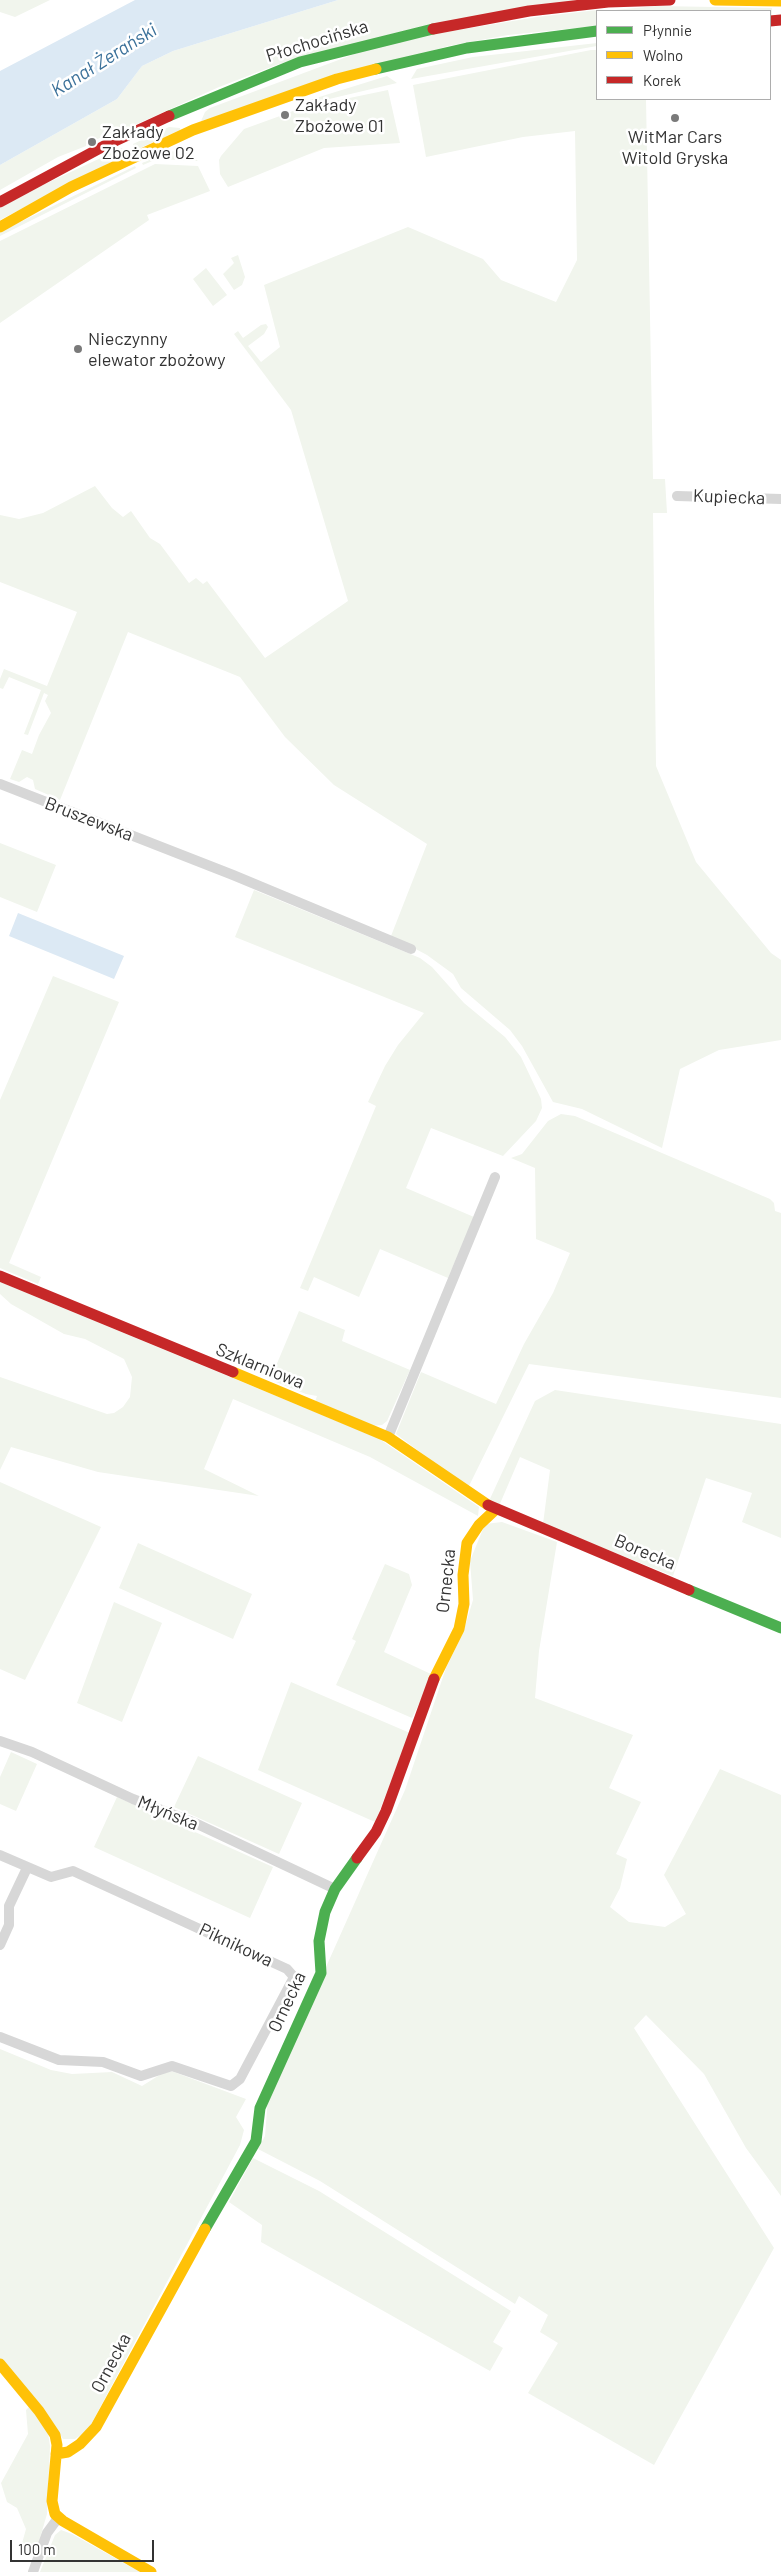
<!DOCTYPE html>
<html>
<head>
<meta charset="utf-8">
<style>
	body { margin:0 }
	#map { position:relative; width:781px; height:2572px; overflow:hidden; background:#fff; font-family:Barlow,sans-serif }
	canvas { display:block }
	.legend { position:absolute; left:596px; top:10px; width:175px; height:90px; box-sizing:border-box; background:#fff; border:1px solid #adadad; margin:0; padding:6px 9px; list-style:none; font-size:15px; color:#333 }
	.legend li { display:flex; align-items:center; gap:10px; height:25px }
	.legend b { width:25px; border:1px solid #adadad }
	.scale { position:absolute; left:10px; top:2540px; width:144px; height:22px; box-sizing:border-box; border:2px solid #333; border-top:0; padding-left:6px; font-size:15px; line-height:18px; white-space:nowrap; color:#333; -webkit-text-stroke:4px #fff; paint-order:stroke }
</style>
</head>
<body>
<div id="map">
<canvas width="781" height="2572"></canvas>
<ul class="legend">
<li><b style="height:6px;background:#4caf50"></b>Płynnie</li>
<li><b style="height:6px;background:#ffc107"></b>Wolno</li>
<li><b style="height:6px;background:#c62828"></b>Korek</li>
</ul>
<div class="scale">100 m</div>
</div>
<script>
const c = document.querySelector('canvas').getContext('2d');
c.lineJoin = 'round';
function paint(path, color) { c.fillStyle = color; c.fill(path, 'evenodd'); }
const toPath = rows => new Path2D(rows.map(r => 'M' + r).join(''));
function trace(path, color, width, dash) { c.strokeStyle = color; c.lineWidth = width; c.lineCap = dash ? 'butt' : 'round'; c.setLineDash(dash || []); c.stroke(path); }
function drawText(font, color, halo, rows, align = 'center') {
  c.font = font + ' Barlow,sans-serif'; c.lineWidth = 5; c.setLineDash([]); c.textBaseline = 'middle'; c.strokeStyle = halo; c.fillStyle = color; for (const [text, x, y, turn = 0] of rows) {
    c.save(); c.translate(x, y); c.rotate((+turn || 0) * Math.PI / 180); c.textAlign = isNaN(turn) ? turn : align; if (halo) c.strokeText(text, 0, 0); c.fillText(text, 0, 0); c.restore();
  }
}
const green = toPath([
	[0,0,50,0,15,17,0,12],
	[338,0,577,0,279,64,219,87,126,129,125,127,86,144,86,146,58,157,0,190,0,165,117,99,142,66,173,51],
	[657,6,772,8,772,15,770,15,770,11,604,11],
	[597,10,597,26,508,35,448,46,201,121,205,112,210,108,360,52,422,36,537,17],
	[597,43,597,46,411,79,417,69,473,57],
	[591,50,597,50,597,99,646,99,653,479,665,479,667,513,653,513,656,766,696,862,771,953,781,960,781,1040,719,1050,680,1069,662,1148,582,1109,553,1102,522,1046,510,1030,461,988,453,974,427,955,391,936,427,844,334,785,285,737,240,677,128,632,60,800,35,789,33,780,27,777,19,782,10,779,22,750,32,754,39,735,51,713,45,701,48,695,44,693,28,735,24,734,41,690,9,677,3,689,0,688,0,679,4,669,47,686,77,612,0,582,0,515,19,519,43,513,95,486,112,508,123,517,131,511,150,538,160,544,189,583,196,578,203,584,207,581,265,658,348,601,291,410,234,334,238,331,243,338,261,325,266,324,268,327,264,334,248,346,261,362,280,347,264,285,408,227,483,259,501,280,556,302,577,260,575,131,523,137,426,157,413,85],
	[387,76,397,83,308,104,303,102],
	[388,90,400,143,324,148,228,187,220,174,219,160,221,156,244,129,280,116,281,118,291,115,290,112,306,107],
	[169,127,180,128,180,130,136,150,133,144],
	[122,148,125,155,0,220,0,208,28,192],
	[179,151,189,154,198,161,157,159,143,165,142,163,168,152],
	[155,164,198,166,210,191,147,215,149,220,0,323,0,241],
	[135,166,136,168,0,236,0,233,10,227],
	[238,255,245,277,242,285,234,290,223,274,234,263,231,258],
	[206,268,227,295,213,306,193,279],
	[0,843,56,865,37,912,0,897],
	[254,890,420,958,432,967,464,1003,505,1037,521,1057,541,1099,542,1108,536,1121,503,1156,431,1128,406,1188,474,1217,448,1278,380,1249,359,1297,314,1277,308,1291,300,1288,376,1106,368,1102,385,1066,398,1045,424,1013,235,937],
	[53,976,119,1002,9,1263,41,1277,38,1284,0,1268,0,1100],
	[561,1114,575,1116,770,1199,774,1203,775,1211,781,1213,781,1398,529,1364,468,1488,396,1434,421,1372,496,1404,524,1344,553,1293,570,1253,536,1239,535,1168,511,1158,522,1154,548,1121],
	[0,1282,378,1438,479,1507,478,1516,370,1457,233,1399,204,1469,259,1496,98,1472,11,1447,0,1470,0,1377,107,1414,114,1413,123,1407,130,1397,132,1377,124,1359,85,1339,64,1334,11,1304,0,1294],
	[299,1311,345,1330,342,1341,410,1370,387,1421,382,1425,371,1426,315,1402,317,1396,306,1394,276,1382,273,1373],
	[555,1390,781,1424,781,1538,742,1522,752,1493,706,1478,673,1576,543,1524,550,1470,520,1457,499,1506,489,1501,535,1401],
	[0,1482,101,1527,25,1680,0,1669],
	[502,1522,557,1542,539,1651,535,1698,633,1735,609,1788,641,1802,616,1854,627,1859,620,1888,610,1907,629,1922,665,1927,686,1914,664,1875,720,1769,781,1795,781,2196,746,2148,704,2074,646,2015,634,2028,774,2248,654,2465,528,2393,558,2343,540,2332,548,2315,519,2296,515,2304,320,2181,258,2149,265,2136,268,2097,405,1790,446,1668,463,1633,473,1600,470,1561,485,1524],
	[138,1543,252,1594,233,1639,119,1588],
	[385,1564,409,1574,412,1585,384,1652,433,1675,412,1718,336,1685,356,1641,352,1639],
	[114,1602,162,1623,122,1722,77,1703],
	[291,1682,410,1733,375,1822,258,1770],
	[11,1752,37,1764,16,1811,0,1804,0,1777],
	[198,1756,302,1803,279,1854,174,1807],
	[117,1797,273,1867,250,1918,94,1847],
	[0,2049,51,2070,72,2074,112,2072,142,2086,166,2071,174,2072,246,2099,236,2117,244,2130,240,2145,88,2430,75,2439,63,2439,49,2417,0,2358],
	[253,2158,319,2191,511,2311,493,2342,503,2348,490,2371,261,2242,262,2225,229,2202],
	[30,2406,48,2433,50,2446,47,2514,35,2555,25,2555,19,2554,26,2529,17,2508,7,2502,1,2483,28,2434,26,2410],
	[61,2530,72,2534,140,2572,40,2572,55,2535]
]);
const water = toPath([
	[135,0,338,0,173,51,142,66,117,99,0,165,0,71],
	[18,913,124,956,114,979,9,936]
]);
const street = toPath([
	[677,496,781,499],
	[0,784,233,875,411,949],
	[388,1437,495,1177],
	[0,1741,32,1752,133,1799,195,1823,335,1889],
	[0,1855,51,1877,73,1871,287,1969,294,1977,240,2079,231,2086,172,2066,141,2076,103,2062,59,2060,0,2037],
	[0,1945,9,1925,9,1906,27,1868],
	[33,2572,47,2533,58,2518]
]);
const fast = toPath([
	[376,69,467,48,597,31],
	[169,116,300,62,433,29],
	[689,1590,781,1628],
	[205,2229,256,2141,260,2108,321,1973,319,1941,325,1912,335,1889,357,1858]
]);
const slow = toPath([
	[715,0,781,1],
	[0,227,71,187,193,130,337,79,376,69],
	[233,1372,388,1437,488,1505],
	[434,1679,459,1629,464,1604,463,1575,467,1543,479,1525,495,1510],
	[0,2364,39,2411,55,2435,57,2445,52,2501,55,2514,63,2521,151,2572],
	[56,2454,68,2452,80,2444,96,2427,205,2229]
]);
const jam = toPath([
	[770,21,781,20],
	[433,29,529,11,608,2,670,0],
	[0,202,104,146,169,116],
	[0,1276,233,1372],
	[488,1505,689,1590],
	[357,1858,376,1832,386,1811,434,1679]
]);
const markers = [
	[285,115,5,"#7a7a7a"],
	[675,118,5,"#7a7a7a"],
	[92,142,5,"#7a7a7a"],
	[78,349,5,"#7a7a7a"]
];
const streetNames = [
	["Płochocińska",317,41,-17],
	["Kupiecka",729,497,2],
	["Bruszewska",89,819,21],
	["Szklarniowa",260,1366,22],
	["Borecka",645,1552,23],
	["Ornecka",446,1581,-84],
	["Młyńska",168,1813,22],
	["Piknikowa",236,1945,25],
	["Ornecka",287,2002,-65],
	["Ornecka",111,2363,-62]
];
const poiNames = [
	["Zakłady",295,105],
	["Zbożowe 01",295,126],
	["Zakłady",102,132],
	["Zbożowe 02",102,153],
	["WitMar Cars",675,137,"center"],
	["Witold Gryska",675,158,"center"],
	["Nieczynny",88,339],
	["elewator zbożowy",88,360]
];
const waterNames = [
	["Kanał Żerański",104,60,-32]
];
paint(green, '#f1f5ed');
paint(water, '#dce9f4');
trace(street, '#d7d7d7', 10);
trace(fast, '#4caf50', 11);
trace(slow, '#ffc107', 11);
trace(jam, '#c62828', 11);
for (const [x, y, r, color] of markers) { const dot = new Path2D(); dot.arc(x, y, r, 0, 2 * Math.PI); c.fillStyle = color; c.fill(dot); trace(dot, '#fff', 2); }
drawText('18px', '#333', '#fff', streetNames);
drawText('18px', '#333', '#fff', poiNames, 'left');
drawText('italic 19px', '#3b719a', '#fff', waterNames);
</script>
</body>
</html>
